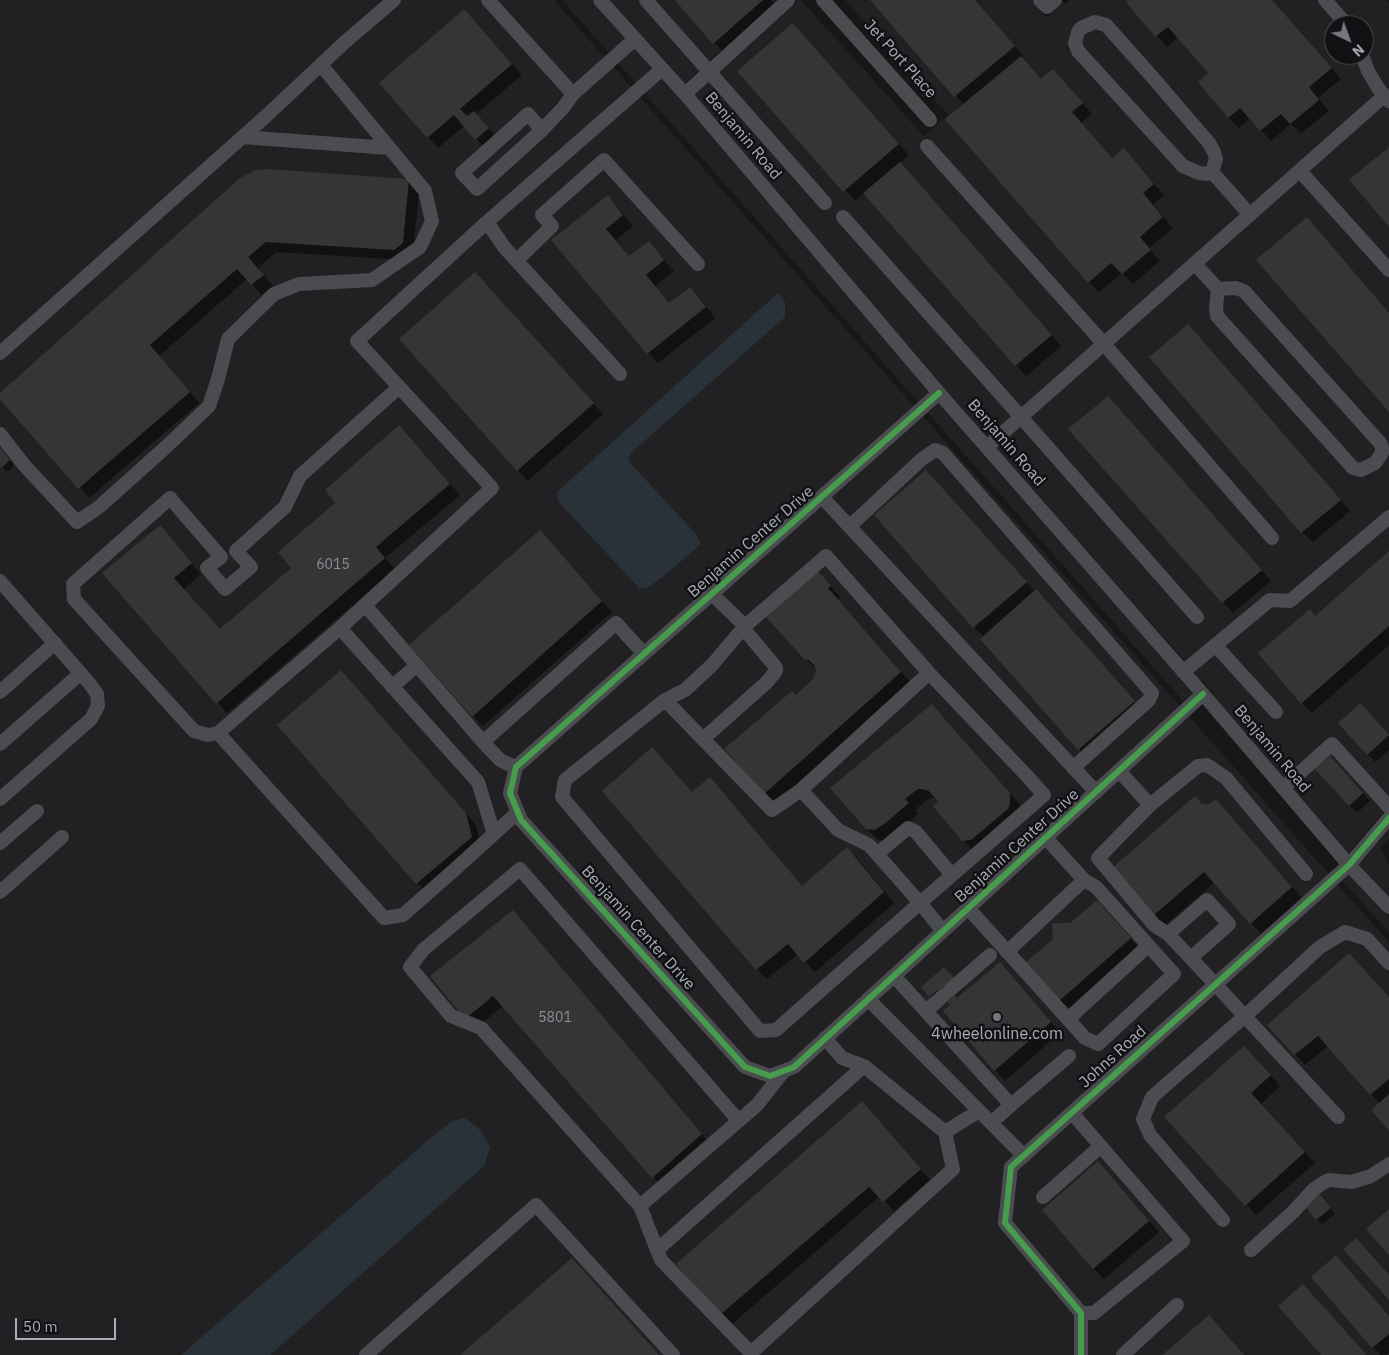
<!DOCTYPE html>
<html>
<head>
<meta charset="utf-8">
<style>
	body { margin:0 }
	#map { position:relative; width:1389px; height:1355px; overflow:hidden; background:#171717; font-family:"IBM Plex Sans",sans-serif }
	canvas { display:block }
	.north { position:absolute; left:1324px; top:15px; width:50px; height:50px; box-sizing:border-box; background:#111113; border:1px solid #4d4f55; border-radius:50%; rotate:138deg; font-size:14px; font-weight:700; line-height:20px; text-align:center; color:#a8adb8 }
	.north::after { content:''; display:block; margin:auto; width:18px; height:22px; background:#757880; clip-path:polygon(50% 0,100% 100%,50% 72%,0 100%) }
	.scale { position:absolute; left:15px; top:1318px; width:101px; height:22px; box-sizing:border-box; border:2px solid #a8adb8; border-top:0; padding-left:6px; font-size:15px; line-height:18px; white-space:nowrap; color:#a8adb8; -webkit-text-stroke:4px #111113; paint-order:stroke }
</style>
</head>
<body>
<div id="map">
<canvas width="1389" height="1355"></canvas>
<div class="north">N</div>
<div class="scale">50 m</div>
</div>
<script>
const c = document.querySelector('canvas').getContext('2d');
c.lineJoin = 'round';
function paint(path, color) { c.fillStyle = color; c.fill(path, 'evenodd'); }
const toPath = rows => new Path2D(rows.map(r => 'M' + r).join(''));
function trace(path, color, width, dash) { c.strokeStyle = color; c.lineWidth = width; c.lineCap = dash ? 'butt' : 'round'; c.setLineDash(dash || []); c.stroke(path); }
function drawText(font, color, halo, rows, align = 'center') {
  c.font = font + ' "IBM Plex Sans",sans-serif'; c.lineWidth = 5; c.setLineDash([]); c.textBaseline = 'middle'; c.strokeStyle = halo; c.fillStyle = color; for (const [text, x, y, turn = 0] of rows) {
    c.save(); c.translate(x, y); c.rotate((+turn || 0) * Math.PI / 180); c.textAlign = isNaN(turn) ? turn : align; if (halo) c.strokeText(text, 0, 0); c.fillText(text, 0, 0); c.restore();
  }
}
const built = toPath([
	[0,0,554,0,1389,942,1389,1355,0,1355],
	[562,0,591,0,679,98,929,392,918,402],
	[609,0,776,0,685,83],
	[797,0,801,0,924,136,948,115,845,0,1031,0,1047,18,1057,8,1050,0,1386,0,1389,2,1389,808,1383,813,1348,854,1213,695,1214,694,1106,572,945,389,695,95],
	[1334,25,1364,25,1364,55,1334,55],
	[939,404,1193,693,1184,702,928,413],
	[1389,830,1389,839,1380,847,1389,864,1389,897,1359,865],
	[1349,875,1389,917,1389,933,1343,881]
]);
const water = toPath([
	[778,293,785,302,785,317,633,451,628,458,630,463,696,534,701,544,664,576,645,589,639,588,558,501,557,492],
	[465,1118,480,1130,490,1147,484,1166,270,1355,181,1355,433,1136,452,1121]
]);
const shadow = toPath([
	[676,0,771,0,777,7,724,53],
	[872,0,974,0,1024,57,1022,59,1042,80,1053,71,1092,114,1081,123,1113,159,1124,150,1164,195,1153,204,1173,228,1149,248,1160,261,1133,284,1122,273,1099,292,1089,282,964,105],
	[1061,0,1069,0,1065,4],
	[1130,0,1271,0,1341,79,1318,98,1329,111,1301,133,1291,124,1271,141,1250,118,1239,128,1229,118,1199,82,1210,73,1178,37,1167,47,1127,2],
	[464,11,522,75,476,114,498,139,486,149,464,126,438,148,381,84],
	[803,35,909,155,900,163,1061,346,1026,376,865,193,855,201,739,71],
	[241,179,408,180,419,190,413,253,405,260,276,252,258,268,273,286,262,295,247,279,159,356,199,403,89,498,0,397,0,395],
	[608,197,618,207,633,226,616,240,630,257,649,243,674,271,655,286,670,304,690,288,700,298,715,318,658,363,648,353,553,240],
	[486,284,603,414,528,481,518,470],
	[1188,326,1350,511,1313,542,1302,532],
	[1118,408,1271,581,1233,613,1070,429],
	[399,426,460,495,385,558,395,569,227,713,104,573,160,527,201,574,184,589,220,631,293,568,337,503],
	[0,449,14,465,7,472,0,464],
	[936,482,1035,592,1046,601,1144,712,1089,760,981,639,984,637,974,627],
	[550,542,612,612,483,726,473,716],
	[1389,552,1389,645,1312,713,1302,703,1316,617],
	[828,583,840,597,837,599,911,683,775,803,765,793,796,696,813,681,817,670,807,660],
	[341,671,476,825,481,848,428,893,417,883],
	[1368,713,1389,736,1389,750,1375,762,1340,724],
	[943,716,1020,805,1020,810,973,851,963,840,940,802,938,800,933,798,928,799,915,810,918,814,894,835,885,840,878,840,867,829],
	[1337,765,1370,801,1357,813,1349,805],
	[604,791,692,793,802,887,847,849,858,859,894,903,815,972,798,954,767,979,757,969],
	[1216,801,1302,898,1261,934,1215,882,1165,925,1114,869,1203,805,1210,805],
	[1097,901,1140,949,1070,1010,1060,1000,1070,924],
	[523,922,711,1145,663,1188,503,1006,476,1028,466,1018],
	[1349,954,1389,998,1389,1129,1380,1104,1328,1046,1305,1065,1269,1025],
	[1010,974,1060,1033,1005,1081,995,1070,948,1000,940,1007,922,987,954,979,963,989,955,996,958,999],
	[1255,1058,1280,1086,1261,1104,1315,1163,1256,1215,1166,1117],
	[872,1113,930,1180,894,1211,880,1196,731,1325,721,1314],
	[1098,1163,1159,1232,1104,1279,1094,1269],
	[1324,1199,1335,1214,1322,1224,1317,1219],
	[1336,1256,1389,1316,1389,1353,1387,1355,1381,1355,1373,1347,1313,1277]
]);
const building = toPath([
	[675,0,763,0,713,44],
	[870,0,975,0,1015,46,954,97],
	[1128,0,1272,0,1332,68,1309,87,1319,100,1290,124,1281,114,1260,131,1240,108,1228,118,1198,82,1208,73,1168,27,1155,37,1126,2],
	[464,9,512,64,460,109,467,116,474,111,489,128,475,140,454,115,427,138,379,83],
	[793,23,899,144,843,192,737,71],
	[1021,56,1041,79,1053,69,1083,103,1072,112,1112,158,1124,148,1154,184,1143,193,1163,217,1140,237,1151,250,1122,274,1111,263,1088,283,945,119],
	[1389,147,1389,227,1349,180],
	[900,162,1052,335,1015,366,863,193],
	[268,169,409,179,403,243,394,250,266,242,248,257,264,275,251,285,237,269,150,345,190,392,78,489,0,399,0,393,240,178,255,170],
	[608,195,623,215,606,229,629,256,649,241,664,260,646,275,669,303,690,287,706,307,647,354,551,240],
	[1307,217,1389,313,1389,412,1256,260],
	[475,272,594,403,517,471,399,339],
	[1188,324,1341,500,1301,533,1149,357],
	[1108,396,1262,570,1222,603,1068,429],
	[399,425,450,484,376,547,385,558,216,704,102,573,160,525,192,563,174,578,220,629,291,568,278,552,335,503,325,490],
	[0,448,10,460,1,468,0,466],
	[926,470,1027,582,973,628,874,515],
	[540,530,602,601,472,717,409,645],
	[1389,551,1389,626,1301,704,1258,653,1310,609,1315,616],
	[818,571,831,586,828,588,901,672,764,794,724,749,792,691,796,695,812,680,815,675,816,670,814,665,808,659,806,661,765,616],
	[1036,589,1135,701,1078,750,980,639],
	[341,670,466,813,472,837,416,884,277,725],
	[1361,703,1389,735,1367,755,1338,723],
	[932,704,1010,793,1010,804,1008,809,971,840,962,841,933,806,938,802,929,791,922,789,918,789,905,799,909,803,883,825,874,830,866,829,830,788],
	[652,747,692,792,710,777,802,886,847,847,884,892,804,963,788,944,756,970,602,791],
	[1330,756,1363,793,1349,806,1315,769],
	[1195,796,1202,804,1210,804,1216,799,1292,887,1250,924,1204,872,1154,915,1112,868],
	[1097,900,1131,938,1059,1001,1026,962,1053,939,1052,923,1070,923],
	[513,910,702,1134,652,1178,493,996,465,1019,430,976],
	[1349,953,1389,997,1389,1079,1370,1095,1318,1036,1294,1055,1267,1025],
	[1000,962,1051,1022,994,1071,943,1011,950,1005,938,990,929,997,921,987,944,967,954,978,946,985,957,998],
	[1244,1046,1271,1075,1251,1093,1305,1152,1245,1206,1164,1117],
	[1389,1094,1389,1131,1371,1110],
	[862,1101,921,1169,883,1202,869,1187,720,1315,676,1264],
	[1098,1161,1149,1221,1093,1269,1042,1210],
	[1319,1193,1331,1208,1316,1220,1304,1205],
	[1389,1209,1389,1255,1366,1229],
	[1356,1238,1389,1275,1389,1300,1343,1249],
	[1336,1255,1389,1316,1389,1334,1372,1348,1311,1277],
	[572,1258,659,1355,460,1355],
	[1303,1284,1366,1354,1365,1355,1321,1355,1278,1306],
	[1209,1315,1244,1355,1162,1355]
]);
const minor = toPath([
	[488,0,573,94,635,39],
	[600,0,685,94,939,393,1203,694,1349,865,1389,907],
	[646,0,825,203],
	[823,0,930,120],
	[1040,0,1047,7,1055,0],
	[1325,0,1347,25],
	[1362,55,1368,71,1378,88,1389,101],
	[685,94,788,0],
	[542,130,528,114,462,173,477,189,542,130,563,108,573,94],
	[242,137,389,148],
	[927,146,1104,344,1272,538],
	[1300,171,1389,270],
	[1212,172,1216,159,1214,152,1209,143,1155,80,1106,25,1095,22,1081,28,1078,32,1075,43,1078,51,1183,166,1199,173,1206,174,1212,172,1250,215],
	[843,217,1021,417,1197,617],
	[487,222,504,247,620,374],
	[517,260,552,226,542,215,604,160,698,264],
	[1195,264,1218,289,1236,288,1244,291,1381,444,1382,448,1382,453,1375,463,1361,470,1353,468,1217,316,1216,307,1218,289],
	[0,353,265,117,345,42,394,0],
	[939,393,516,767,510,793,521,820,745,1067,770,1076,794,1067,1203,694],
	[0,434,24,465,77,522,99,507,166,447,209,406,218,379,228,339,274,294,299,284,372,280,420,247,432,221,425,191,321,65],
	[987,447,1384,96],
	[822,497,1096,792],
	[850,526,922,459,935,450,943,453,1152,693,1149,700,1073,768],
	[0,581,90,684,97,694,98,706,91,719,0,799],
	[712,594,745,626],
	[365,605,483,742,616,623,644,654],
	[340,628,492,488,357,341,487,222,662,69],
	[1215,645,1276,712],
	[1183,672,1270,600,1290,601,1389,517],
	[392,687,417,665],
	[0,692,55,643],
	[665,700,772,810,801,790,838,830,869,845,920,903,776,1030,760,1031,562,797,565,780,665,700],
	[665,700,685,690,712,665,745,626,826,556,929,673],
	[218,733,208,735,194,731,74,599,73,584,170,498,221,557,207,568,225,589,251,567,236,551,285,507,300,476,399,387],
	[703,739,767,682,776,671,776,668,774,665,743,628],
	[483,742,500,760,510,765,516,767],
	[0,744,81,673],
	[1119,771,1150,805,1098,858,1154,925,1168,934],
	[1283,788,1332,744,1389,807],
	[801,790,929,673,1028,777,1044,795,920,903,943,931],
	[1150,805,1198,766,1207,765,1226,778,1306,874],
	[494,834,478,782,340,628,218,733,384,918,403,915,453,871,518,812],
	[0,843,37,811],
	[877,854,908,828,916,832,952,875],
	[0,892,62,837],
	[968,908,1085,1038,1098,1044,1174,974,1096,887,1084,880,1046,838],
	[1007,952,1084,880],
	[1191,958,1229,924,1207,900,1168,934,1215,984,1338,1117],
	[894,976,1011,1105,991,1123],
	[950,990,990,955],
	[868,999,1024,1156],
	[926,1011,943,996],
	[1068,1019,1148,946],
	[825,1038,842,1058,864,1066],
	[1011,1105,1069,1056],
	[1072,1113,1183,1241,1094,1313,1081,1313],
	[945,1132,864,1066,657,1250,661,1260,751,1353,953,1169,945,1132,979,1111],
	[1043,1197,1101,1146],
	[640,1206,481,1028,451,1016,410,967,423,950,520,869,739,1121],
	[1223,1220,1150,1135,1143,1119,1152,1097,1245,1016,1320,947,1345,932,1367,939,1389,963],
	[657,1250,640,1206,757,1105,784,1071],
	[1251,1250,1293,1212,1314,1189,1323,1183,1329,1180,1352,1182,1371,1176,1389,1164],
	[366,1355,536,1205,673,1355],
	[1081,1355,1081,1313,1005,1223,1011,1167,1349,865,1389,818],
	[1123,1355,1177,1305]
]);
const cycleway = toPath([
	[939,393,516,767,510,793,521,820,745,1067,770,1076,794,1067,1203,694],
	[1081,1355,1081,1313,1005,1223,1011,1167,1349,865,1389,818]
]);
const markers = [
	[997,1017,5,"#757880"]
];
const numberNames = [
	["6015",333,565],
	["5801",555,1018]
];
const streetNames = [
	["Jet Port Place",900,59,48],
	["Benjamin Road",743,136,50],
	["Benjamin Road",1006,443,49],
	["Benjamin Center Drive",751,542,-41],
	["Benjamin Road",1272,749,50],
	["Benjamin Center Drive",1017,846,-42],
	["Benjamin Center Drive",638,928,48],
	["Johns Road",1113,1057,-42]
];
const poiNames = [
	["4wheelonline.com",997,1034]
];
paint(built, '#212123');
paint(water, '#2a3239');
paint(shadow, '#0007');
paint(building, '#353536');
trace(minor, '#4b4c50', 14);
trace(cycleway, '#469c4c', 6);
for (const [x, y, r, color] of markers) { const dot = new Path2D(); dot.arc(x, y, r, 0, 2 * Math.PI); c.fillStyle = color; c.fill(dot); trace(dot, '#111113', 2); }
drawText('14px', '#8b8f98', null, numberNames);
drawText('16px', '#a8adb8', '#111113', streetNames);
drawText('16px', '#a8adb8', '#111113', poiNames);
</script>
</body>
</html>
